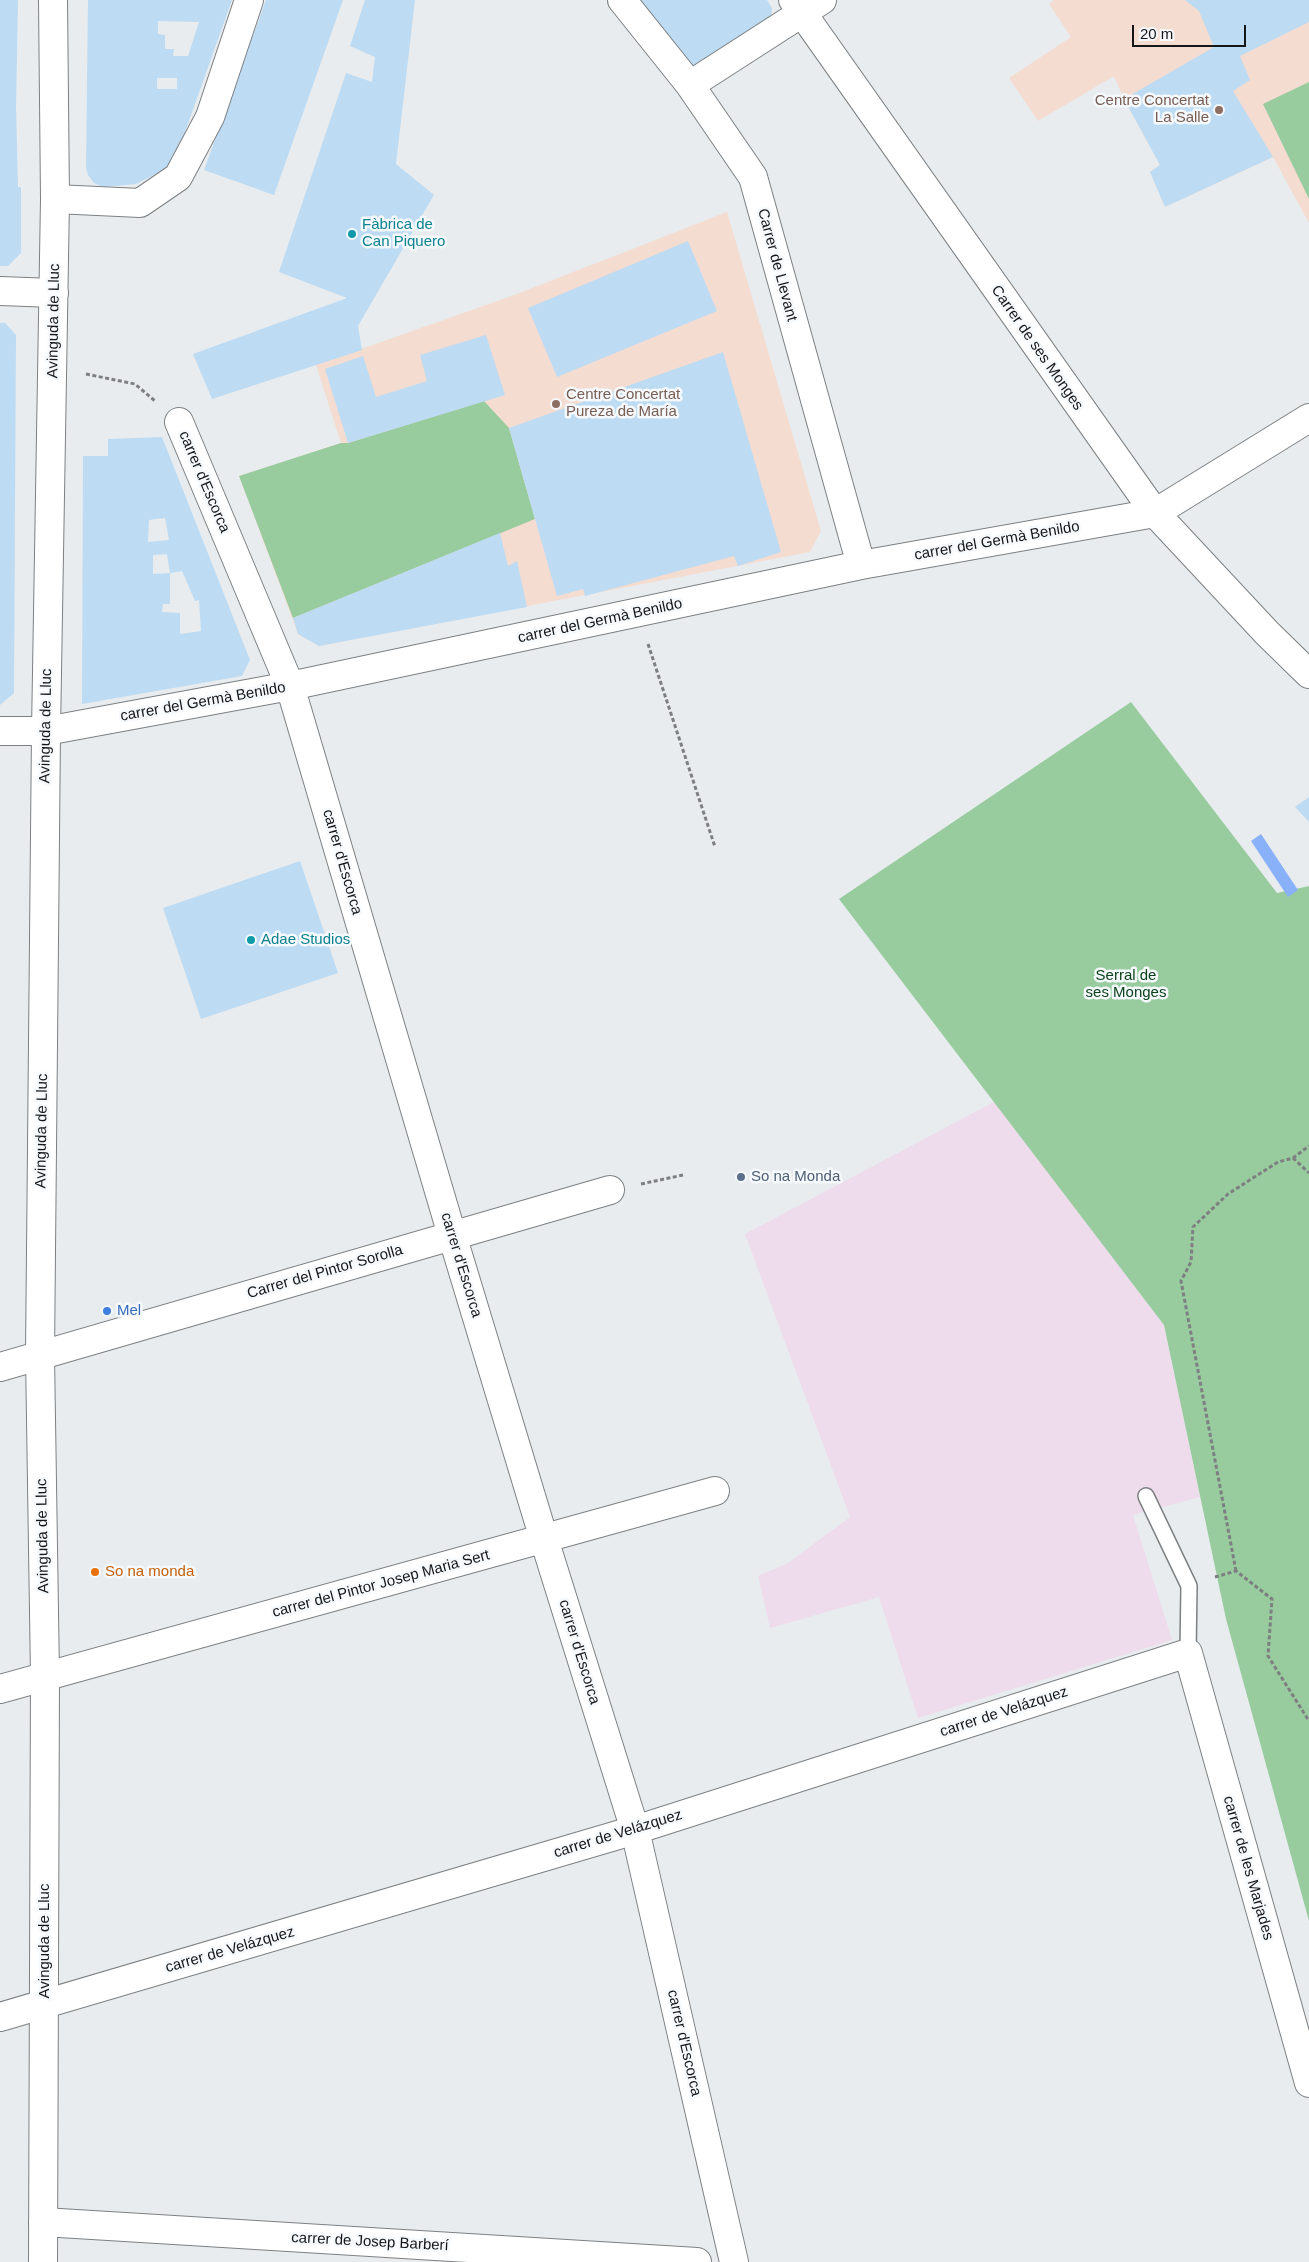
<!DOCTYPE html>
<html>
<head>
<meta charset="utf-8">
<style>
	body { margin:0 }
	#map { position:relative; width:1309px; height:2262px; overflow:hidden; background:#e8ecef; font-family:Arial,sans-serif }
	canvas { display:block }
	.scale { position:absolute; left:1132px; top:25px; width:114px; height:22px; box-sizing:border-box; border:2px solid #151617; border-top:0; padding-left:6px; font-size:15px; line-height:18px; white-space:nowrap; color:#151617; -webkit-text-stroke:4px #f5f9fc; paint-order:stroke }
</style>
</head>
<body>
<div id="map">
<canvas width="1309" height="2262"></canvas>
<div class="scale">20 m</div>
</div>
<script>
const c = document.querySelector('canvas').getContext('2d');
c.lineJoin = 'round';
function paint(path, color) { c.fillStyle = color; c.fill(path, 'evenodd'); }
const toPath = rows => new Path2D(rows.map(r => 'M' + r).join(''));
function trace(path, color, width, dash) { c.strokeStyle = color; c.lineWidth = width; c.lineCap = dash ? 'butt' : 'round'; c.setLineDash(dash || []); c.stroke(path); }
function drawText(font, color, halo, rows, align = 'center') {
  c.font = font + ' Arial,sans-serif'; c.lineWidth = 5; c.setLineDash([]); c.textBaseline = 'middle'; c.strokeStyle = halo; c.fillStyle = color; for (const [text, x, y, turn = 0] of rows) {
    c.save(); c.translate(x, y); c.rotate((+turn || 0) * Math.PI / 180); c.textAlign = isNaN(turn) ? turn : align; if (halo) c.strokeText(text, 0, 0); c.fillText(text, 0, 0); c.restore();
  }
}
const industrial = toPath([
	[994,1102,1164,1325,1200,1497,1133,1515,1172,1640,918,1718,879,1597,770,1628,758,1576,788,1563,850,1517,745,1234]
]);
const education = toPath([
	[1054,0,1309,0,1309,223,1273,157,1165,207,1150,172,1160,165,1124,99,1114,76,1038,121,1009,78,1071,37,1049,4],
	[727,212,821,531,810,552,319,646,298,634,239,476,341,443,316,365,517,294]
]);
const green = toPath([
	[1309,82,1309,199,1263,104],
	[484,401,509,428,535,519,293,618,239,476,341,443,348,443],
	[1131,702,1277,893,1309,886,1309,1921,1226,1619,1164,1325,839,899]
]);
const water = toPath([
	[1261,834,1298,890,1288,897,1251,841]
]);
const building = toPath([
	[0,0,18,0,16,108,18,187,21,187,21,253,8,266,0,266],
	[88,0,232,0,180,146,170,163,162,171,136,184,103,187,94,183,88,175,86,167],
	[158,21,199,22,188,56,173,56,174,49,165,49,165,35,158,34],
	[157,78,177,78,177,89,157,89],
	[266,0,343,0,274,195,204,170],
	[365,0,415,0,396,164,434,195,358,326,362,350,212,399,193,354,347,298,279,272,346,73,372,82,375,57,350,46],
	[633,0,767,0,772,8,771,18,699,69,687,67],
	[1185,0,1309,0,1309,22,1240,56,1250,80,1233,91,1273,157,1165,207,1150,172,1160,165,1124,99,1214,47,1199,11],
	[688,241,717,311,557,377,528,308],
	[0,323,5,323,16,335,14,693,0,705],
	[486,335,505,395,348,443,325,369,363,356,376,397,427,381,420,355],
	[723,352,781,552,738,566,734,556,585,596,583,589,557,596,509,428],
	[162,437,250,660,242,676,82,704,83,456,108,456,108,439],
	[165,518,169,540,148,542,149,520],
	[167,554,170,573,153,574,153,555],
	[182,571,195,601,199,600,201,631,180,634,180,613,162,612,163,604,170,604,170,573],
	[500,533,508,566,517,561,527,607,319,646,298,634,293,618],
	[1309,797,1309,822,1295,807],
	[300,861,338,973,201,1019,163,908]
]);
const path = toPath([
	[86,374,135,384,155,401],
	[648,644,715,847],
	[1293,1158,1309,1173],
	[641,1184,683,1175],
	[1236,1571,1181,1281,1191,1262,1193,1227,1228,1194,1278,1162,1293,1158,1309,1146],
	[1215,1577,1236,1571,1272,1599,1268,1656,1309,1721]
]);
const lane = toPath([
	[1146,1496,1189,1586,1188,1653]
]);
const street = toPath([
	[622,0,690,85,753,177,861,565],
	[793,0,1155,513,1267,633,1309,674],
	[690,85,822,0],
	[55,199,140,203,178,177,210,117,249,0],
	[0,291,54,293],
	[179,422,290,686,452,1235,544,1539,635,1830,734,2262],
	[0,731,46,731,290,686,861,565,1155,513,1309,418],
	[0,1367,610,1190],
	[0,1689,715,1491],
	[0,2017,635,1830,1188,1653,1309,2083],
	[43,2222,697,2262]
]);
const secondary = toPath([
	[43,2262,45,1676,40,1355,46,731,55,199,53,0]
]);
const markers = [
	[1219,110,5,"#8d6e63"],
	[352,234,5,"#0f9aa8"],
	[556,404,5,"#8d6e63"],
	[251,940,5,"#0f9aa8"],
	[741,1177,5,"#5c6f8a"],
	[107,1311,5,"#3f7fe0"],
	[95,1572,5,"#e8710a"]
];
const educationNames = [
	["Centre Concertat",1209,101],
	["La Salle",1209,118],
	["Centre Concertat",566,395,"left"],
	["Pureza de María",566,412,"left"]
];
const cultureNames = [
	["Fàbrica de",362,225],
	["Can Piquero",362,242],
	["Adae Studios",261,940]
];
const streetNames = [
	["Carrer de Llevant",777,265,75],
	["Avinguda de Lluc",54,321,-89],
	["Carrer de ses Monges",1037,348,55],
	["carrer d'Escorca",204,482,67],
	["carrer del Germà Benildo",997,541,-10],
	["carrer del Germà Benildo",600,621,-12],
	["carrer del Germà Benildo",203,702,-10],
	["Avinguda de Lluc",46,726,-89],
	["carrer d'Escorca",342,862,74],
	["Avinguda de Lluc",42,1131,-89],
	["carrer d'Escorca",461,1265,73],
	["Carrer del Pintor Sorolla",325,1272,-16],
	["Avinguda de Lluc",43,1536,-91],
	["carrer del Pintor Josep Maria Sert",381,1584,-15],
	["carrer d'Escorca",579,1652,73],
	["carrer de Velázquez",1004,1712,-18],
	["carrer de Velázquez",618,1834,-17],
	["carrer de les Marjades",1248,1868,74],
	["Avinguda de Lluc",45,1941,-90],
	["carrer de Velázquez",230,1950,-16],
	["carrer d'Escorca",684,2043,77],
	["carrer de Josep Barberí",370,2242,3]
];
const parkNames = [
	["Serral de",1126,976],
	["ses Monges",1126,993]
];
const serviceNames = [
	["So na Monda",751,1177]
];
const shopNames = [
	["Mel",117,1311]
];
const foodNames = [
	["So na monda",105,1572]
];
paint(industrial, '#eedbeb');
paint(education, '#f4dcd1');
paint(green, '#98cc9f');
paint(water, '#89b1f9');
paint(building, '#bddbf2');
trace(lane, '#7d8083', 18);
trace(street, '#7d8083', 30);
trace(secondary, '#7d8083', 30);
trace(path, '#7d7f81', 3, [4, 2.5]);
trace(lane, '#fff', 15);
trace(street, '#fff', 28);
trace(secondary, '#fff', 28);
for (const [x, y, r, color] of markers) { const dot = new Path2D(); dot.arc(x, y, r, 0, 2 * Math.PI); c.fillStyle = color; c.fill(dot); trace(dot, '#f5f9fc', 2); }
drawText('15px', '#785e54', '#f5f9fc', educationNames, 'right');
drawText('15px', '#0d838f', '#f5f9fc', cultureNames, 'left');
drawText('15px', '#151617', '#f5f9fc', streetNames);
drawText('15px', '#0b421b', '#f5f9fc', parkNames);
drawText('15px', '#4e5e75', '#f5f9fc', serviceNames, 'left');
drawText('15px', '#366cbe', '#f5f9fc', shopNames, 'left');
drawText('15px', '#c56008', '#f5f9fc', foodNames, 'left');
</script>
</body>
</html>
